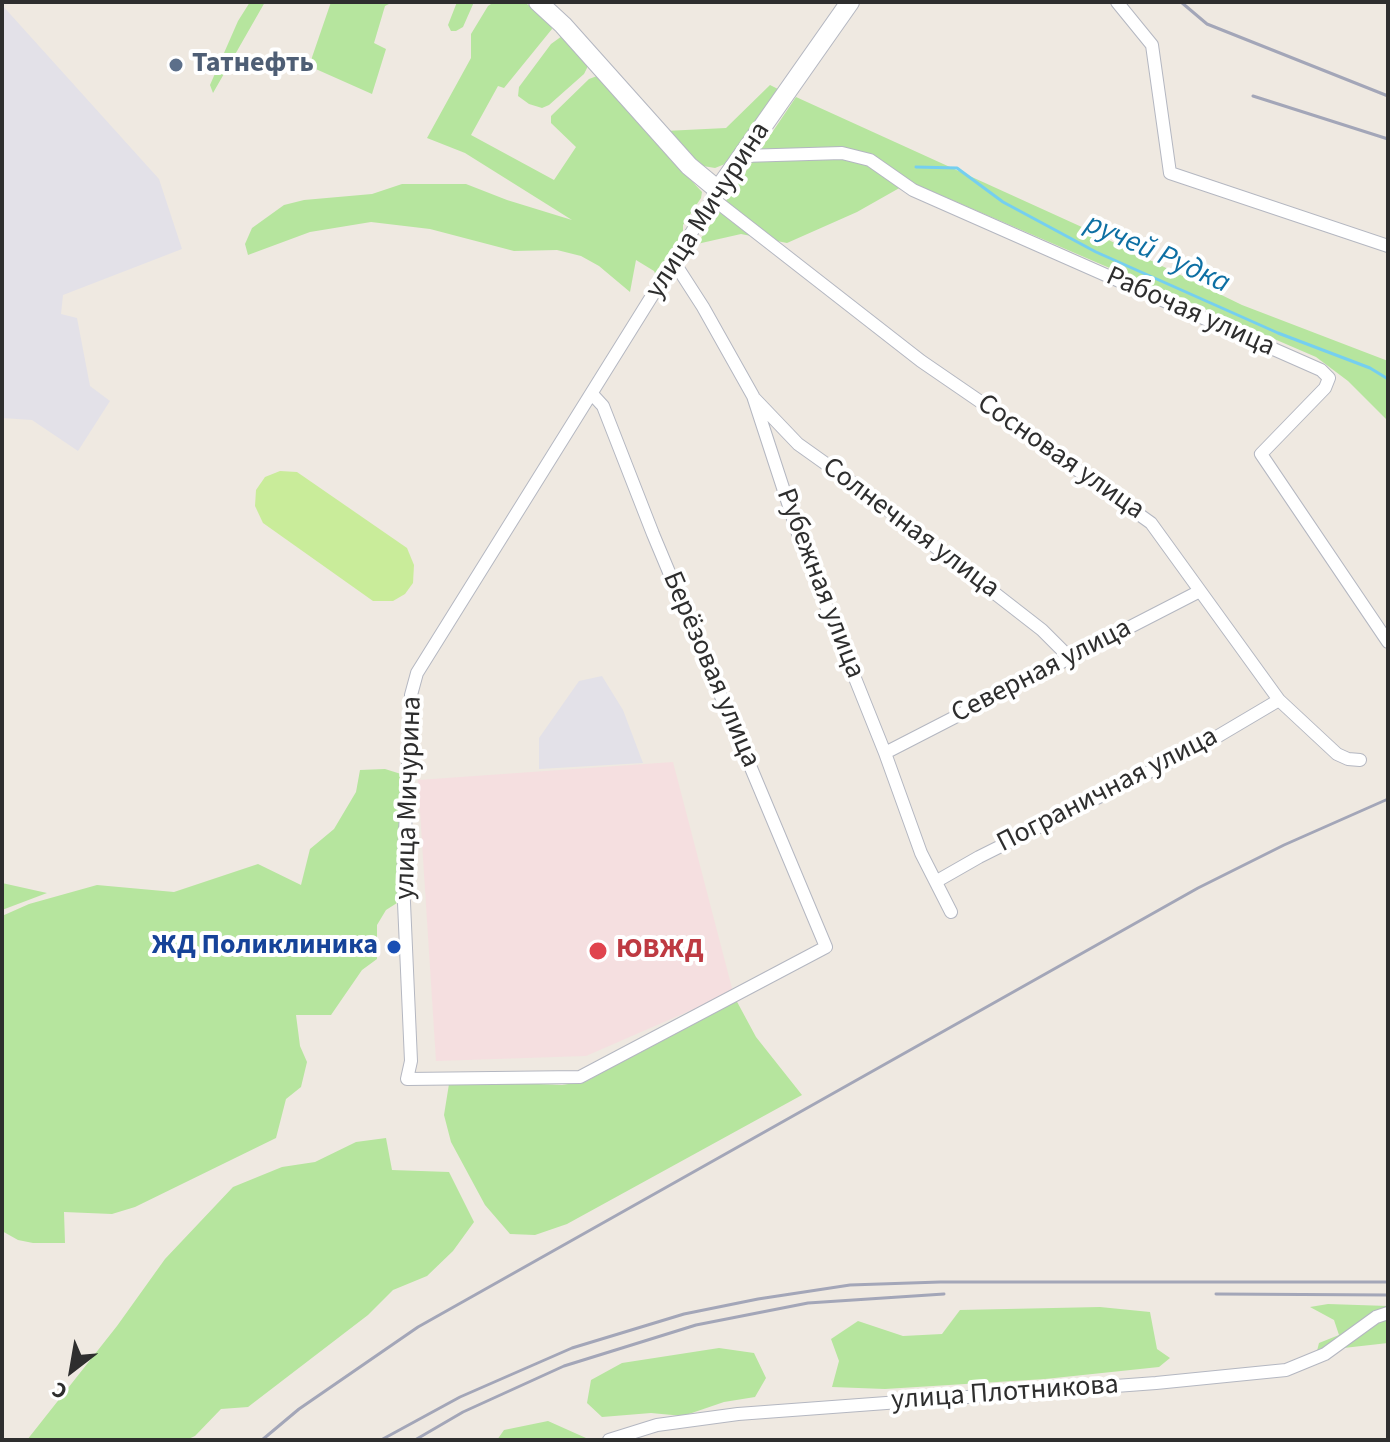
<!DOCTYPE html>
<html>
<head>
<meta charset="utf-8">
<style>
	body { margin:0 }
	#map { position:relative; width:1390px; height:1442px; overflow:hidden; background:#efe9e1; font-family:"Source Sans 3",sans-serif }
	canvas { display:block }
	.frame { position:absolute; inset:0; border:4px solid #2e2e2e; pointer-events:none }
	.north { position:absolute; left:32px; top:1330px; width:80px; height:80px; -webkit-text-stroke:6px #fff; paint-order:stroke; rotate:211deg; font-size:22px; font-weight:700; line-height:32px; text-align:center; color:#2e2e2e }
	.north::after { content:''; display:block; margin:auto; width:28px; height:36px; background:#2e2e2e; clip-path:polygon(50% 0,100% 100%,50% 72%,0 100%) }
</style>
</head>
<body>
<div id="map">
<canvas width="1390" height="1442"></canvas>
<div class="frame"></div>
<div class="north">С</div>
</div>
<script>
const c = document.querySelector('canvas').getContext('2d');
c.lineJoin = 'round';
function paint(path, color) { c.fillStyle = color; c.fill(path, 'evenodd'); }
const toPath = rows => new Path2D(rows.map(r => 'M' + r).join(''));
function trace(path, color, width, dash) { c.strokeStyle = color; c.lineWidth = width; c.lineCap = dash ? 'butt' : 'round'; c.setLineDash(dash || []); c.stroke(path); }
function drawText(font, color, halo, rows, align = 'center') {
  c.font = font + ' "Source Sans 3",sans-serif'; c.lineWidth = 8; c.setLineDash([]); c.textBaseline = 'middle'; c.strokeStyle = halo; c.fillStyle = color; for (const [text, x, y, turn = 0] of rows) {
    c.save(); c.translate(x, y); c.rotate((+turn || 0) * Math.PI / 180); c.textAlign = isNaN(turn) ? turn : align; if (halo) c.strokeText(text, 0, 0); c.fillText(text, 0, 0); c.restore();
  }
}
const industrial = toPath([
	[2,5,159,179,182,249,63,295,61,314,77,318,90,386,110,401,78,451,32,420,2,418],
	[602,676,623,710,643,763,539,769,539,738,579,681]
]);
const medical = toPath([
	[673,762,733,992,586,1056,436,1061,418,780]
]);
const green = toPath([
	[250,2,265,2,213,93,210,85,238,21],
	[331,2,393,2,385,6,374,43,386,49,372,94,309,66],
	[457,2,474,2,463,27,456,31,451,31,448,25],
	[494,2,524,2,550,20,552,29,504,88,498,86,471,135,554,180,576,147,551,123,551,116,589,79,597,76,603,79,624,107,702,192,701,198,683,225,683,239,658,280,654,271,636,260,630,292,599,266,581,256,557,250,514,251,430,229,371,222,310,232,248,255,245,244,252,228,284,205,304,200,372,194,402,184,466,184,507,200,572,220,465,153,427,138,471,58,471,34,488,6],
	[562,36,587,62,587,68,584,74,549,105,542,108,529,104,518,96,519,87,551,44],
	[770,85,782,91,725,164,715,168,703,166,695,160,665,131,726,128],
	[796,97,1084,228,1242,305,1388,361,1388,421,1348,381,1316,357,910,182,857,212,787,243,741,234,697,244],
	[385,769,401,774,397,903,386,910,377,925,377,959,362,970,331,1015,296,1015,300,1046,307,1062,301,1087,286,1099,276,1138,135,1207,112,1214,64,1212,65,1243,33,1243,18,1240,2,1231,2,916,29,904,97,885,174,892,258,864,301,885,310,849,334,829,356,792,360,770],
	[2,883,47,893,2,910],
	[735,998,756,1037,802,1095,567,1224,535,1235,510,1234,485,1205,451,1142,444,1115,449,1084,492,1082,562,1085,587,1081],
	[386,1138,392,1170,449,1172,474,1222,453,1251,427,1276,393,1290,368,1315,248,1407,221,1409,195,1436,186,1440,27,1440,117,1326,165,1259,233,1187,282,1167,315,1162,356,1142],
	[1328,1304,1388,1306,1388,1343,1317,1351,1319,1343,1339,1335,1334,1320,1310,1307],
	[1100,1307,1150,1312,1157,1349,1170,1358,1159,1367,1045,1379,885,1389,832,1387,839,1361,831,1339,858,1321,903,1336,942,1334,960,1310],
	[719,1348,754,1353,766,1378,755,1397,724,1402,683,1416,651,1413,602,1417,587,1403,591,1380,622,1363],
	[548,1421,586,1438,579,1440,497,1440,504,1430]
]);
const pitch = toPath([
	[280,471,297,472,407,548,414,565,413,583,405,594,393,601,373,601,263,523,255,506,256,490,265,477]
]);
const stream = toPath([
	[916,167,957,168,1003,202,1096,252,1278,333,1370,368,1388,379]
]);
const minor = toPath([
	[1117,2,1152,45,1170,173,1388,246],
	[743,156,842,153,870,160,913,190,1321,370,1329,378,1325,388,1261,454,1388,642],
	[712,198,921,361,1023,431,1151,523,1279,700,1337,754,1348,759,1360,760],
	[674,262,703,307,753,396,802,546,885,753,921,853,951,912],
	[592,394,603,406,653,534,826,947,580,1077,407,1079,411,1061,403,880,411,695,417,673,718,190],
	[755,399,798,444,857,486,1042,630,1070,658],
	[885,753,1200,591],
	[937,881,979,857,1203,745,1279,700],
	[609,1440,657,1425,738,1414,1156,1383,1286,1370,1325,1354,1376,1317,1388,1313]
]);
const secondary = toPath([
	[538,2,563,25,689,166,718,190,850,2]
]);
const rail = toPath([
	[1181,2,1207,24,1388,96],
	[1253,96,1388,139],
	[1216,1294,1388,1295],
	[262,1440,299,1409,418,1327,1198,888,1284,845,1388,799],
	[381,1440,460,1397,572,1348,684,1314,758,1299,850,1285,940,1282,1388,1282],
	[415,1440,463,1412,564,1366,696,1325,808,1303,944,1294]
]);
const markers = [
	[176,65,8,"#5c6f8a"],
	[394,947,8,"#1a4fb4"],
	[598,951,10,"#e0444e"]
];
const serviceNames = [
	["Татнефть",192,65]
];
const streetNames = [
	["улица Мичурина",709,211,-57],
	["Рабочая улица",1190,313,24],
	["Сосновая улица",1060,458,35],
	["Солнечная улица",910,529,37],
	["Рубежная улица",819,584,69],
	["Берёзовая улица",710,670,67],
	["Северная улица",1042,672,-27],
	["Пограничная улица",1108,791,-27],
	["улица Мичурина",410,798,-88],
	["улица Плотникова",1005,1394,-4]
];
const transitNames = [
	["ЖД Поликлиника",378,947]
];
const healthNames = [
	["ЮВЖД",616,951]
];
const waterNames = [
	["ручей Рудка",1157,255,24]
];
paint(industrial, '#e3e1e8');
paint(medical, '#f5dfe0');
paint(green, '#b6e59e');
paint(pitch, '#c9ec9a');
trace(stream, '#75cff0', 3);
trace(minor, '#b4b7c1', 14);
trace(secondary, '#b4b7c1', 20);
trace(minor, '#fff', 12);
trace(secondary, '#fff', 18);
trace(rail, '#a3a6b8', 3);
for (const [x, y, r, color] of markers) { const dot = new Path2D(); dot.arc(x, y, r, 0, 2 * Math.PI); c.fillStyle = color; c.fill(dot); trace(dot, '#fff', 3); }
drawText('bold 28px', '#4e5e75', '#fff', serviceNames, 'left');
drawText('28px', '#2e2e2e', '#fff', streetNames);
drawText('bold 28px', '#164399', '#fff', transitNames, 'right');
drawText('bold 28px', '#be3a42', '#fff', healthNames, 'left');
drawText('italic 30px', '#0d6fa3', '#fff', waterNames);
</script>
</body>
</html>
